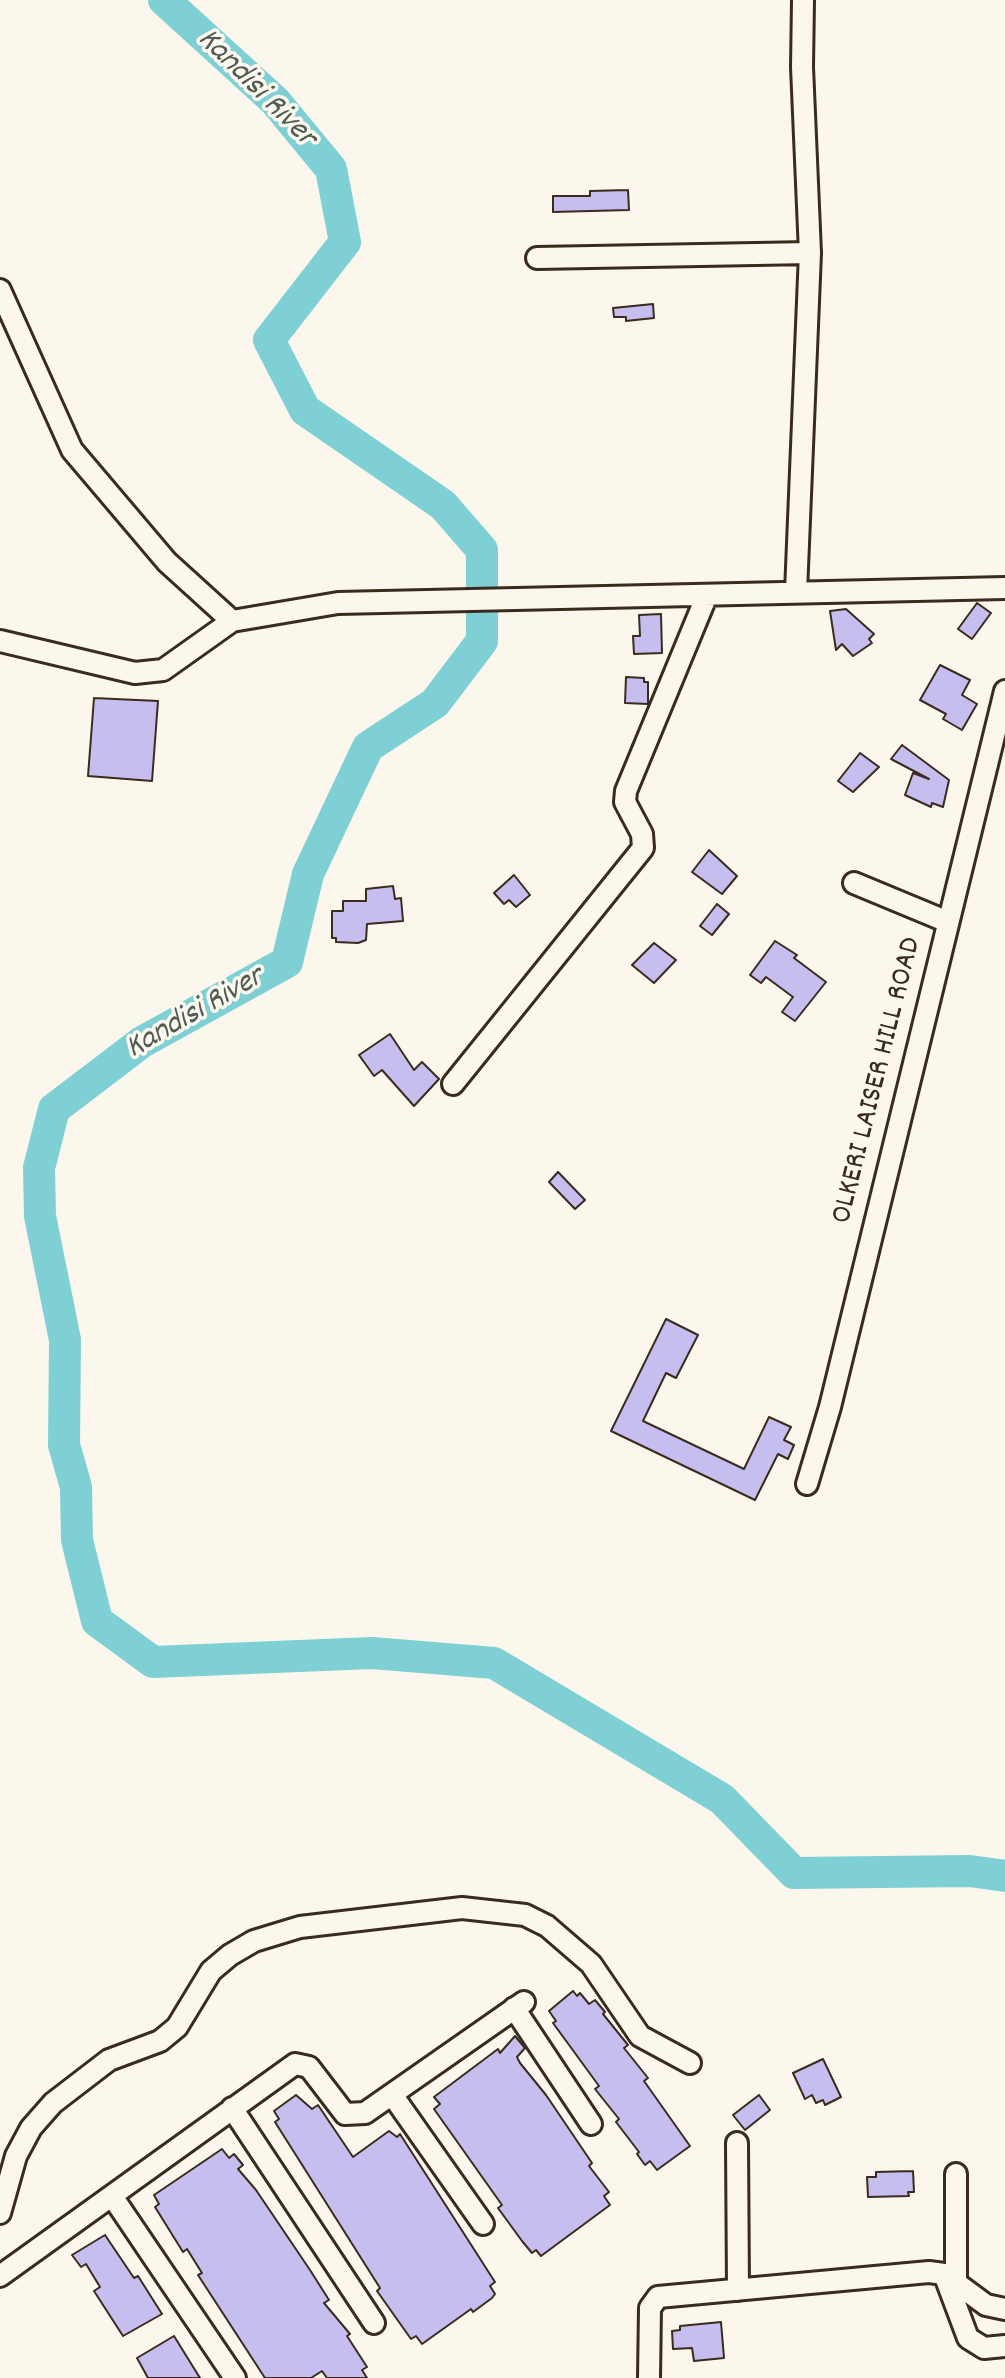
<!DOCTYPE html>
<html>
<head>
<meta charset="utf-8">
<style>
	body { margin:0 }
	canvas { display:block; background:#fbf7ec }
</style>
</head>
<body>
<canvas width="1005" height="2378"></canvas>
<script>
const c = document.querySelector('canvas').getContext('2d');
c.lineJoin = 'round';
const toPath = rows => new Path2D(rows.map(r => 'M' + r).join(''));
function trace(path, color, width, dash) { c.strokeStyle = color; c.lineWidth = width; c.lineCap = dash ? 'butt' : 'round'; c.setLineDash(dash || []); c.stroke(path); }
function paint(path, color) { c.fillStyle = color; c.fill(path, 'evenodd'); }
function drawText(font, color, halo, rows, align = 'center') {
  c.font = font + ' Dekko,sans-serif'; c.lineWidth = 7; c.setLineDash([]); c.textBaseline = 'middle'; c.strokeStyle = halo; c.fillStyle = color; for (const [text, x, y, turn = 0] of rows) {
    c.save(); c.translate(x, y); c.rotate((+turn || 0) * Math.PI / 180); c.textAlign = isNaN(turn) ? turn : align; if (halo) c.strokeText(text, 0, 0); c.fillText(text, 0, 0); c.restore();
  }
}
const river = toPath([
	[164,0,275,101,331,169,345,242,269,340,305,410,443,505,482,550,482,641,435,703,368,747,308,874,287,962,142,1042,54,1109,39,1168,40,1216,65,1340,64,1445,76,1487,77,1540,97,1621,153,1662,372,1653,494,1663,722,1799,794,1873,970,1871,1005,1876]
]);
const building = toPath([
	[628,190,629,210,553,212,553,196,590,196,590,191,628,190],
	[653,304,654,318,626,321,626,317,614,317,613,308,653,304],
	[977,603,991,613,972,639,958,629,977,603],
	[846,609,874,634,869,639,872,643,853,656,842,644,836,650,830,611,846,609],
	[661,614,662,653,634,654,633,636,640,636,639,615,661,614],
	[940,665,970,680,962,695,977,704,962,730,943,719,946,714,920,700,940,665],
	[626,677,644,678,644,682,648,682,648,704,625,703,626,677],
	[94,698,158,701,152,781,88,776,94,698],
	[902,745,949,780,943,807,932,803,931,807,905,795,913,773,929,779,891,759,902,745],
	[860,753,879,767,853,792,838,781,860,753],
	[709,850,737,876,722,894,692,872,709,850],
	[514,875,530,895,516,907,509,900,504,904,494,893,514,875],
	[393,886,395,899,401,898,403,921,367,924,366,940,358,943,336,942,336,938,332,938,332,911,343,911,343,901,366,901,366,889,393,886],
	[717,904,729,914,712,935,700,926,717,904],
	[775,941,797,955,794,958,826,982,795,1021,782,1012,793,997,766,977,761,983,750,975,775,941],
	[654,943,676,960,654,983,632,965,654,943],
	[390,1034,414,1070,422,1062,439,1079,414,1106,382,1070,374,1076,359,1055,390,1034],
	[558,1172,585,1200,575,1209,549,1182,558,1172],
	[666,1319,698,1335,676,1378,666,1373,643,1421,744,1469,769,1417,791,1427,784,1440,794,1445,788,1459,778,1454,755,1500,611,1431,666,1319],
	[573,1991,577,1996,580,1993,589,2004,595,2000,605,2012,603,2014,628,2045,624,2048,648,2078,644,2081,690,2146,657,2170,650,2161,645,2165,637,2154,639,2152,616,2122,619,2119,595,2089,599,2086,553,2023,556,2021,549,2011,573,1991],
	[515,2036,525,2048,517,2057,520,2063,546,2095,592,2163,589,2166,609,2192,604,2196,610,2205,541,2256,536,2250,532,2253,522,2241,498,2208,502,2205,434,2109,440,2104,434,2097,498,2049,500,2053,515,2036],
	[823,2059,841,2097,825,2105,823,2100,816,2103,812,2095,805,2099,793,2073,823,2059],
	[296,2095,312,2109,318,2105,353,2157,389,2131,397,2137,400,2134,495,2282,490,2286,495,2294,492,2298,473,2312,471,2309,422,2344,416,2336,411,2339,377,2291,380,2288,275,2122,279,2119,274,2111,296,2095],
	[759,2095,770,2110,745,2130,733,2115,759,2095],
	[222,2149,229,2158,234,2154,243,2165,238,2169,256,2190,310,2270,329,2300,324,2303,350,2334,347,2336,367,2367,362,2370,367,2378,327,2378,322,2371,311,2378,265,2378,198,2275,202,2273,187,2249,183,2252,155,2207,159,2204,154,2195,222,2149],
	[913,2171,914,2192,908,2192,909,2196,868,2197,867,2177,876,2177,876,2172,913,2171],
	[105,2235,134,2278,138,2276,162,2314,123,2336,94,2291,100,2287,86,2264,81,2267,72,2255,105,2235],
	[721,2322,724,2358,694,2361,692,2348,673,2349,672,2331,680,2330,680,2326,721,2322],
	[174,2336,200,2378,148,2378,137,2358,174,2336]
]);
const minor = toPath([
	[537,258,810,253],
	[0,290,72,450,167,562,232,621],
	[796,592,810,253,802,67,803,0],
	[0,641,135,673,163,670,232,621,338,603,1005,588],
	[854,883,948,922],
	[453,1084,643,848,642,834,625,802,626,791,707,595],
	[807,1484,830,1407,1005,691],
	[514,2008,591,2124],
	[393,2096,483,2224],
	[232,2108,374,2323],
	[737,2143,738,2290],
	[956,2174,956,2280],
	[112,2196,235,2378],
	[0,2213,16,2156,31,2128,53,2103,109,2060,160,2041,177,2027,211,1971,230,1955,254,1941,300,1927,462,1908,525,1915,547,1926,591,1964,640,2036,690,2063],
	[944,2274,986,2305,1005,2309],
	[0,2276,295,2064,309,2067,345,2114,365,2113,524,2002],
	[649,2378,650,2308,658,2297,929,2272,944,2274,968,2338,984,2348,1005,2346]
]);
const streetNames = [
	["OLKERI LAISER HILL ROAD",879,1081,-76]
];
const waterNames = [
	["Kandisi River",255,90,45],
	["Kandisi River",196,1015,-30]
];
trace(river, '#7fd0d5', 32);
paint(building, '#c7bef0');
trace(building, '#3b2a1e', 2);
trace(minor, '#3b2a1e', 26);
trace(minor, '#fbf7ec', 20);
drawText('30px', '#3b2a1e', '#fbf7ec', streetNames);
drawText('italic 32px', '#4f5c55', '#fbf7ec', waterNames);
</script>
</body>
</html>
